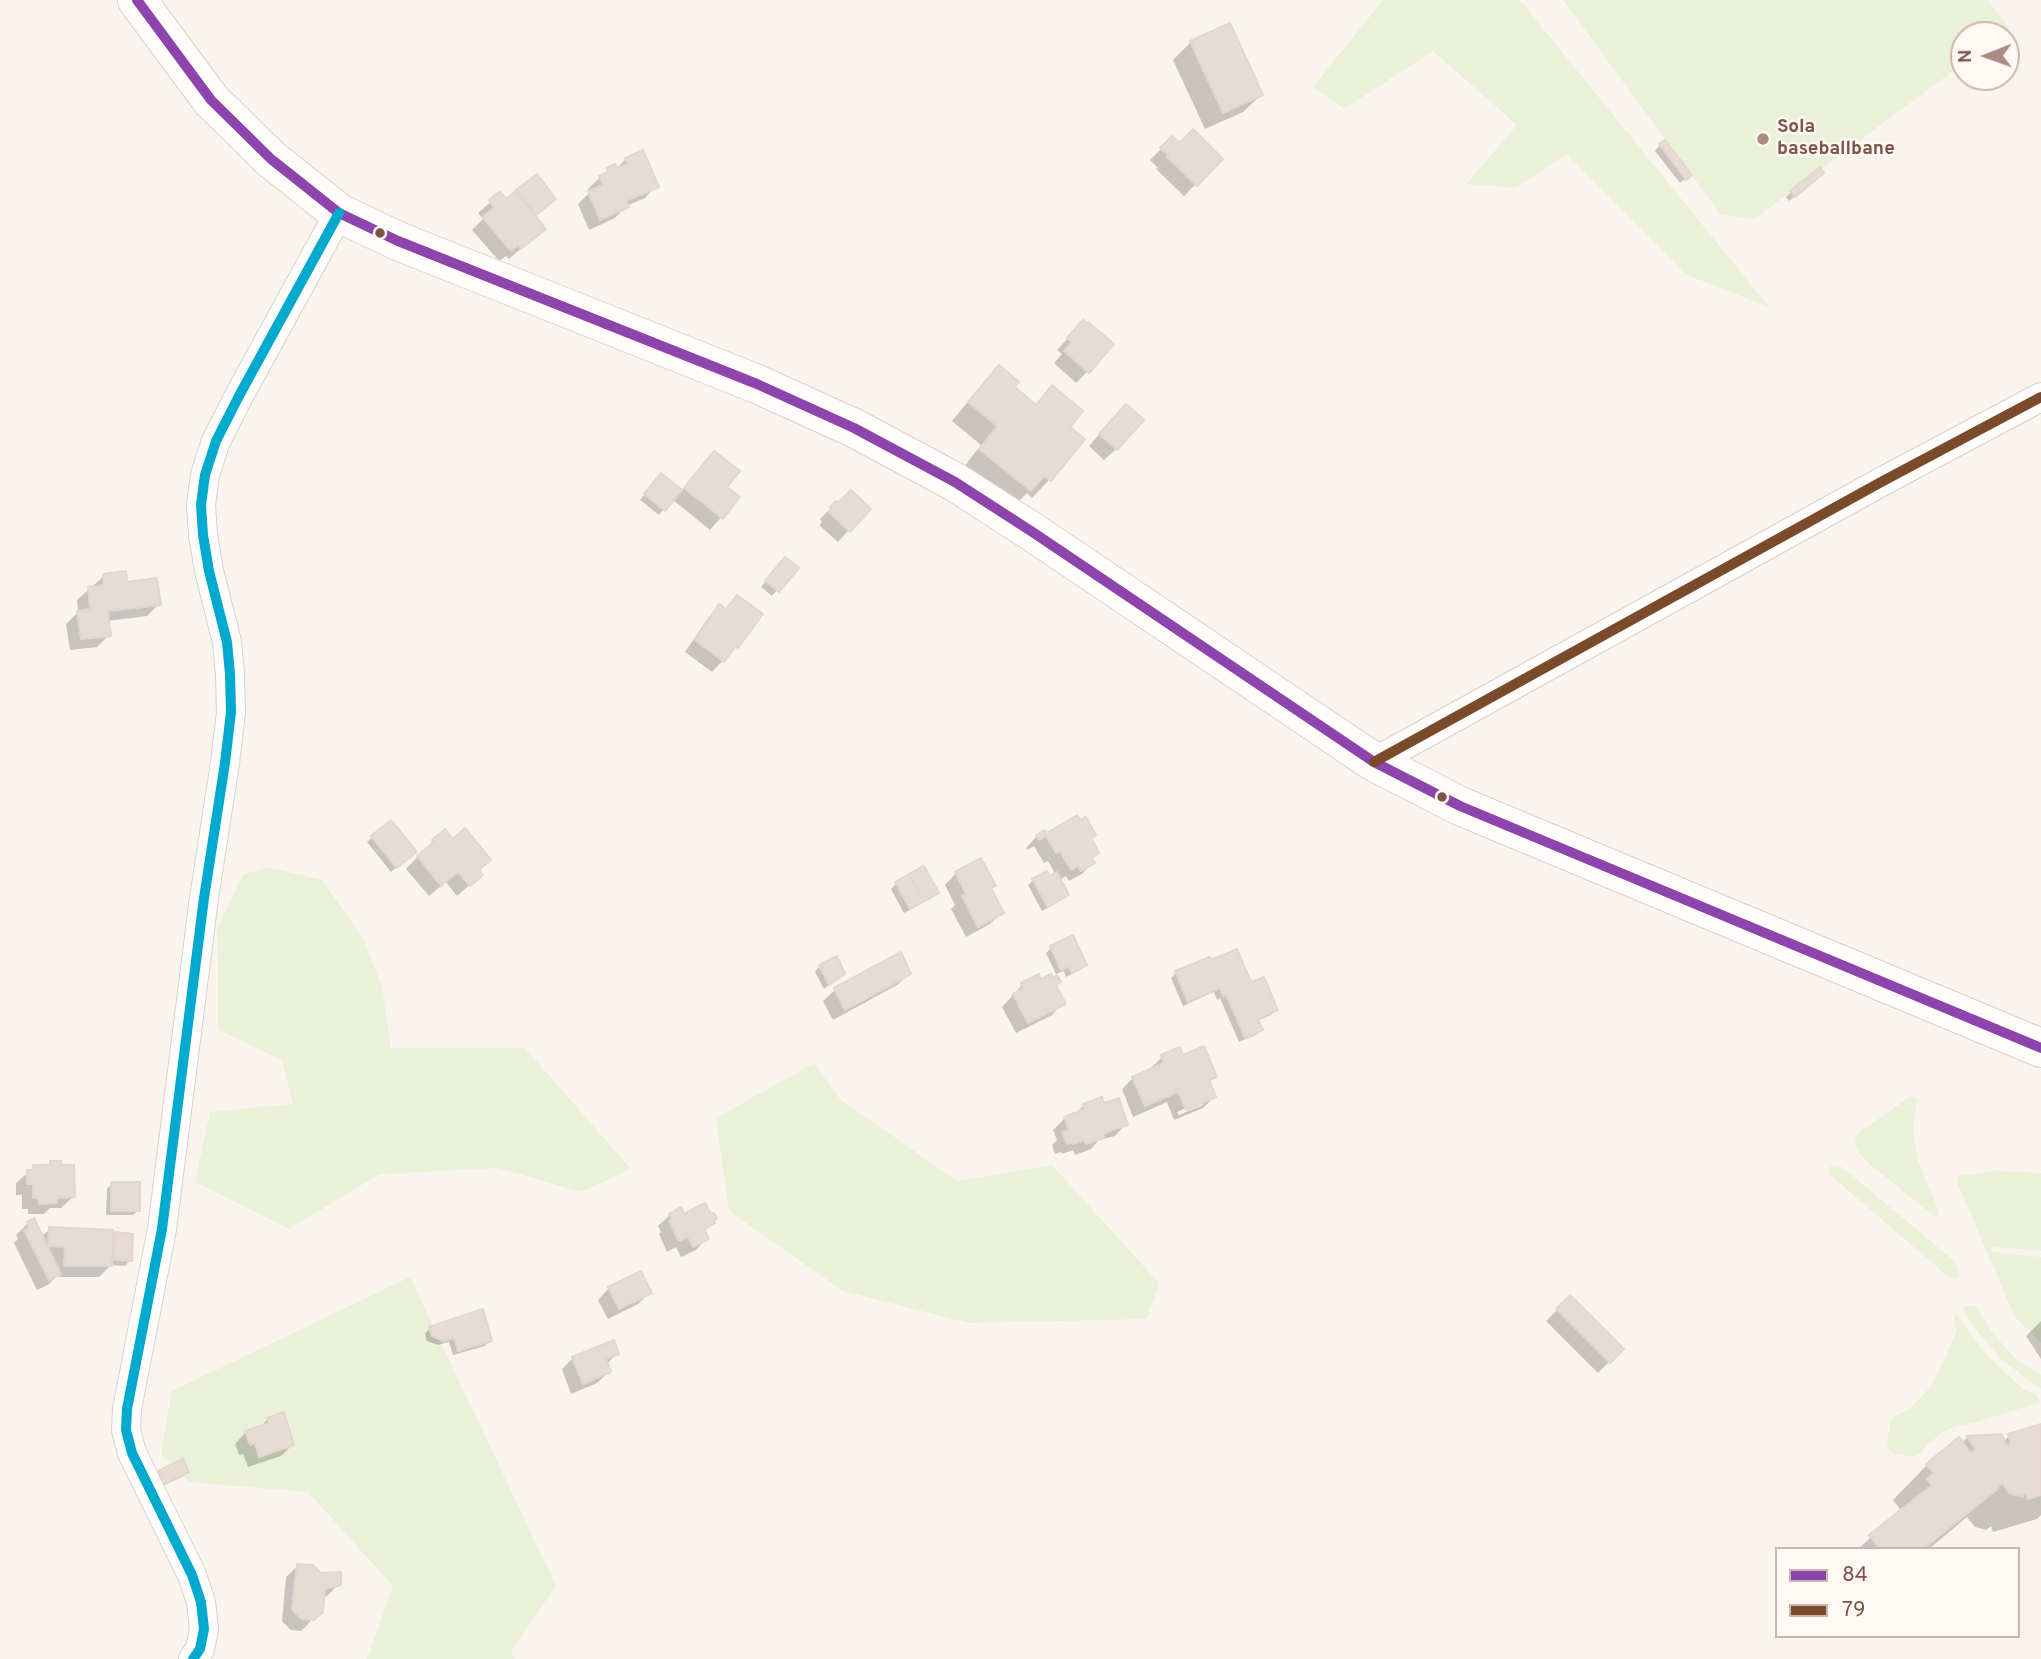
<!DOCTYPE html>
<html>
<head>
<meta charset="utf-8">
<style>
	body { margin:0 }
	#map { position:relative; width:2041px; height:1659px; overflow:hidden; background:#faf4ee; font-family:Overpass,sans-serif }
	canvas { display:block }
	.legend { position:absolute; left:1775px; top:1547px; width:245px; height:91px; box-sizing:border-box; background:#fff8f3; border:2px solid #cbb6af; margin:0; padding:9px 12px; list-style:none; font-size:21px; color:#7d5449 }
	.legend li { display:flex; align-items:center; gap:14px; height:35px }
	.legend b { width:35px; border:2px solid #cbb6af }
	.north { position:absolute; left:1950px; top:21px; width:70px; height:70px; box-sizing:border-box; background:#fff8f3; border:2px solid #cbb6af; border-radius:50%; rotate:269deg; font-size:19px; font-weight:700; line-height:28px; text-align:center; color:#7d5449 }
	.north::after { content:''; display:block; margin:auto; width:24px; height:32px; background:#a98c83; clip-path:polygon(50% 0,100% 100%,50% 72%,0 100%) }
</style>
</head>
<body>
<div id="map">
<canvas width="2041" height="1659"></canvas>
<ul class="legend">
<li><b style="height:9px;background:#8e44ad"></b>84</li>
<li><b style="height:9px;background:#7a4b2a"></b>79</li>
</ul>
<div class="north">N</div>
</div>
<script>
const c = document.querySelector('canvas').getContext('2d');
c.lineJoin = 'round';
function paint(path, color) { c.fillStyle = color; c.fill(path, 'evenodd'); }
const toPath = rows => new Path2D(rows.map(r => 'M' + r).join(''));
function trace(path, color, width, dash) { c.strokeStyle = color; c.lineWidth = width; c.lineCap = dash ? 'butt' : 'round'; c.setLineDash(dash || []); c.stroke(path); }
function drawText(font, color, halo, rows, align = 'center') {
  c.font = font + ' Overpass,sans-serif'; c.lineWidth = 5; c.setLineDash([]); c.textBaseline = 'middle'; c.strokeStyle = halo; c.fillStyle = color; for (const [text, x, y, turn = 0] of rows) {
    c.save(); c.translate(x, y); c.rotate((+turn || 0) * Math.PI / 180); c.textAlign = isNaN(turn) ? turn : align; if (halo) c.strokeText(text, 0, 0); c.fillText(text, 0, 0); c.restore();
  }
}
const green = toPath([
	[1383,0,1520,0,1769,307,1687,275,1567,154,1516,188,1466,184,1517,125,1433,51,1344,109,1313,87],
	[1563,0,1988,0,2010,29,2001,35,1964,35,1964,63,1754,219,1721,215],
	[267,867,322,880,363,938,382,987,391,1048,525,1048,631,1169,581,1192,498,1168,380,1174,289,1229,195,1182,210,1112,293,1104,282,1060,218,1030,217,929,243,875],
	[814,1063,840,1099,957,1181,1052,1165,1159,1283,1147,1319,969,1323,843,1291,729,1211,716,1118],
	[1911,1096,1917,1098,1913,1128,1917,1158,1939,1212,1936,1218,1866,1161,1858,1152,1855,1142,1857,1134],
	[1832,1165,1842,1167,1952,1259,1958,1267,1959,1277,1950,1278,1944,1273,1829,1174,1828,1170],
	[1992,1171,2041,1173,2041,1251,1992,1247,1991,1252,2041,1257,2041,1343,2015,1317,1957,1182,1958,1176],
	[410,1277,556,1586,511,1651,515,1659,367,1659,393,1586,308,1492,189,1482,161,1454,172,1391],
	[1973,1305,1978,1309,1992,1332,2014,1357,2041,1375,2041,1389,2002,1360,1979,1333,1962,1309,1966,1306],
	[1956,1314,1986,1355,2023,1389,2036,1394,2040,1402,1974,1423,1956,1426,1944,1431,1927,1445,1920,1454,1913,1457,1895,1454,1889,1450,1887,1443,1891,1421,1894,1416,1906,1411,1921,1398,1934,1381,1957,1331,1954,1319]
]);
const shadow = toPath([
	[1191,42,1261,95,1243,112,1205,129,1173,60],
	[1172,138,1179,146,1221,159,1184,196,1156,169,1158,168,1150,160],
	[1660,145,1690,175,1680,183,1655,151],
	[626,159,656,186,645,198,626,206,615,218,589,230,578,204,590,192,588,189,608,170,615,170],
	[537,177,549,204,534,216,544,229,509,259,506,256,499,261,472,230,483,219,478,213,500,194,505,201],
	[1817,178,1789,201,1786,197,1791,192],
	[1072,334,1088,371,1076,383,1054,363,1062,354,1057,350],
	[1000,367,1012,388,1034,406,1052,388,1068,427,1083,440,1049,480,1032,498,1027,493,1012,508,963,468,981,445,952,421,982,385],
	[1114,418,1116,449,1104,460,1089,446],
	[714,453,725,487,738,498,710,530,672,499,659,515,640,500,661,475,681,491],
	[836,503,849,530,838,542,819,525,822,522,820,519],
	[780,564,796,568,772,596,761,587],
	[104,576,126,583,159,604,147,616,107,621,109,635,97,647,70,650,66,624,78,612,77,600],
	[737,597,761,615,736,647,712,672,685,652,708,618,719,606,725,610],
	[391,822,410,857,391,872,367,842],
	[1037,836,1089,840,1097,853,1091,859,1093,862,1082,874,1069,881,1066,876,1059,880,1067,895,1062,900,1042,911,1028,885,1033,880,1049,878,1056,875,1048,861,1044,863,1034,846,1027,850,1026,848],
	[433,841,489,860,478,872,481,875,457,896,446,882,429,896,406,869],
	[923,869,937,893,932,898,904,913,891,889,896,884],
	[956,873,994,886,990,890,1002,913,990,924,966,937,951,909,955,905,945,885],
	[1051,948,1085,965,1080,970,1066,977,1064,971,1056,974,1046,953],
	[900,955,909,974,897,985,833,1020,823,1001,835,990],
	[820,966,837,979,824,989,815,972],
	[1176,973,1250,984,1276,1010,1271,1015,1257,1021,1261,1030,1256,1035,1239,1042,1220,998,1217,1000,1214,992,1183,1006,1171,978],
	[1041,982,1059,982,1055,986,1063,1003,1052,1015,1016,1033,1002,1007,1022,985],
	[1162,1057,1183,1057,1215,1076,1208,1083,1214,1097,1203,1108,1174,1120,1167,1102,1133,1117,1122,1089,1133,1078,1152,1070,1151,1068],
	[1203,1101,1203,1105,1179,1115,1177,1112],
	[1084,1105,1103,1105,1126,1124,1115,1136,1099,1140,1091,1149,1075,1155,1073,1150,1062,1154,1061,1152,1055,1154,1052,1145,1057,1140,1053,1130,1065,1118,1074,1115],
	[51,1163,73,1197,61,1208,50,1208,44,1214,28,1214,28,1209,22,1209,22,1195,16,1195,16,1183,34,1167,47,1167],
	[112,1183,138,1210,133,1215,106,1215,107,1189],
	[670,1215,713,1223,704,1232,707,1238,696,1250,681,1257,676,1247,667,1252,659,1234,661,1232,658,1226],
	[28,1223,41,1237,50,1229,111,1239,116,1234,130,1260,125,1266,111,1265,99,1277,56,1277,48,1285,37,1290,14,1243,18,1239,16,1235],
	[609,1288,650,1292,638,1304,608,1319,598,1300],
	[1570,1297,1622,1349,1598,1373,1546,1321],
	[2041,1321,2041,1359,2026,1336],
	[430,1328,490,1340,485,1346,453,1355,449,1342,438,1345,427,1341,425,1334],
	[617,1353,606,1365,609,1372,597,1383,571,1394,562,1369,573,1358],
	[268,1419,292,1445,281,1456,248,1467,243,1454,239,1455,235,1444,246,1432,259,1428],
	[2041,1426,2041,1515,2037,1519,1993,1532,1991,1526,1986,1530,1975,1527,1967,1517,1929,1549,1858,1549,1895,1516,1894,1514,1900,1509,1893,1500,1927,1465,1958,1440,1961,1443,1967,1438,2001,1436,2003,1442,2009,1436],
	[159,1472,187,1472,182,1477,159,1488,154,1477],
	[298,1566,339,1584,327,1596,323,1597,321,1611,301,1631,291,1630,282,1621,286,1577]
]);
const building = toPath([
	[1230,23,1263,95,1223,113,1190,41,1230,23],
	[1193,129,1223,159,1197,186,1167,157,1168,155,1160,148,1172,136,1180,143,1193,129],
	[1665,140,1692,175,1686,180,1659,144,1665,140],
	[643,150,659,187,626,201,629,207,600,220,588,191,603,185,599,176,608,172,607,168,615,164,617,168,627,164,625,158,643,150],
	[1820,167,1824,173,1795,197,1790,191,1820,167],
	[537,174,556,199,536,215,516,190,537,174],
	[500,191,506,199,516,191,546,229,521,249,518,245,511,251,482,217,494,208,489,200,500,191],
	[1083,320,1087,324,1088,322,1114,344,1089,373,1064,351,1072,342,1067,338,1083,320],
	[999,365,1019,382,1015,387,1036,405,1052,385,1083,411,1070,427,1085,439,1051,481,1044,476,1031,491,979,449,997,426,968,402,999,365],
	[1126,404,1144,420,1117,450,1099,434,1126,404],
	[714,451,740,471,727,487,740,497,723,519,684,488,714,451],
	[661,473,682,490,665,511,644,494,661,473],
	[851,490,871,509,850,532,829,512,832,509,830,507,836,501,838,503,851,490],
	[785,557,799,568,779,592,765,581,785,557],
	[126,571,127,582,157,578,161,605,108,611,111,636,81,639,77,611,90,609,88,587,104,585,103,574,126,571],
	[737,595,763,614,738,648,736,646,724,662,695,640,719,604,726,609,737,595],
	[1077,815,1080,820,1086,817,1096,835,1091,838,1099,853,1092,858,1095,863,1081,871,1078,866,1071,870,1060,851,1056,853,1046,836,1039,840,1036,835,1045,830,1047,833,1077,815],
	[391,820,417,852,397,868,371,836,391,820],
	[465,828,491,860,479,870,483,875,470,886,458,872,441,886,417,856,434,842,432,840,445,829,453,839,465,828],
	[981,858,996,886,991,888,1004,913,978,927,962,896,966,894,955,872,981,858],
	[924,866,939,893,924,901,909,874,924,866],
	[1047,871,1050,876,1057,872,1069,895,1048,907,1032,879,1047,871],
	[909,874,924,901,910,909,895,882,909,874],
	[1073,935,1087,965,1072,973,1069,967,1061,970,1050,946,1073,935],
	[1237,949,1251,982,1264,977,1278,1010,1258,1019,1263,1030,1245,1038,1226,994,1223,996,1220,988,1188,1002,1175,971,1210,957,1211,960,1237,949],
	[901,952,911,974,845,1010,834,988,901,952],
	[837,956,845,974,829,985,819,965,837,956],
	[1039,974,1041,979,1051,974,1053,978,1057,975,1061,982,1056,985,1066,1004,1028,1023,1013,994,1023,988,1021,983,1039,974],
	[1204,1046,1217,1077,1209,1080,1216,1097,1186,1110,1178,1092,1145,1106,1132,1077,1164,1063,1161,1055,1180,1047,1183,1055,1204,1046],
	[1102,1097,1104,1103,1119,1098,1128,1125,1114,1129,1103,1134,1104,1138,1086,1144,1084,1140,1073,1144,1072,1142,1067,1144,1062,1132,1069,1130,1064,1117,1085,1109,1083,1104,1102,1097],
	[50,1161,61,1161,61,1165,74,1165,75,1197,57,1198,57,1203,39,1204,38,1198,33,1198,33,1184,27,1184,27,1170,33,1170,33,1165,50,1165,50,1161],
	[111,1182,140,1182,140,1211,111,1211,111,1182],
	[705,1203,711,1214,714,1213,717,1219,714,1220,715,1223,704,1229,709,1239,693,1247,688,1237,679,1241,669,1221,672,1220,669,1214,681,1207,684,1214,705,1203],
	[34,1218,61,1274,49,1280,24,1230,30,1228,27,1222,34,1218],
	[49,1227,113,1230,112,1266,64,1266,65,1247,48,1246,49,1227],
	[115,1232,133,1234,132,1261,114,1260,115,1232],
	[641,1271,652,1293,619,1309,608,1287,641,1271],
	[1570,1295,1624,1349,1610,1363,1556,1309,1570,1295],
	[483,1309,492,1341,458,1351,454,1338,444,1341,432,1336,429,1327,483,1309],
	[614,1340,619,1354,606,1359,611,1372,583,1384,572,1357,614,1340],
	[284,1412,294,1445,259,1457,255,1443,250,1445,245,1431,269,1423,267,1418,284,1412],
	[2041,1424,2041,1495,2028,1499,2026,1493,2022,1495,2023,1497,2009,1493,2002,1483,1998,1486,1999,1488,1923,1549,1880,1549,1869,1535,1932,1485,1927,1479,1934,1473,1926,1464,1959,1437,1971,1453,1976,1449,1966,1436,2002,1434,2006,1445,2011,1444,2008,1434,2041,1424],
	[183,1459,189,1472,164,1484,158,1471,183,1459],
	[297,1564,313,1565,321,1573,341,1572,341,1585,325,1589,323,1612,314,1620,302,1619,292,1610,297,1564]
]);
const street = toPath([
	[1374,762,1883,481,2041,397],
	[193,1659,200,1649,204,1629,201,1602,192,1575,132,1453,126,1430,127,1409,162,1229,204,898,225,763,231,712,230,674,227,642,209,571,203,535,201,505,205,475,216,441,240,394,339,213]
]);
const secondary = toPath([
	[137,0,211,100,271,159,339,213,398,241,757,384,854,428,955,482,1034,533,1374,762,1460,806,2041,1048]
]);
const bus1 = toPath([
	[137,0,211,100,271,159,339,213,398,241,757,384,854,428,955,482,1034,533,1374,762,1460,806,2041,1048]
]);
const bus2 = toPath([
	[1374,762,1883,481,2041,397]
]);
const bus3 = toPath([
	[193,1659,200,1649,204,1629,201,1602,192,1575,132,1453,126,1430,127,1409,162,1229,204,898,225,763,231,712,230,674,227,642,209,571,203,535,201,505,205,475,216,441,240,394,339,213]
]);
const markers = [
	[1763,139,7,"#a98c83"],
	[380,233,6,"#7d5449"],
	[1442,797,6,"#7d5449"]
];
const poiNames = [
	["Sola",1777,128],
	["baseballbane",1777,150]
];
paint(green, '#eaf1d8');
paint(shadow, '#0003');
paint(building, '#e7dbd5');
trace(building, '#e4d6cf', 2);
trace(street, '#dad0cc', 30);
trace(secondary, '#dbd0cb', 40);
trace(street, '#fefdfc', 28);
trace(secondary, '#fefdfc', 38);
trace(bus1, '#8e44ad', 10);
trace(bus2, '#7a4b2a', 10);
trace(bus3, '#00a9ce', 10);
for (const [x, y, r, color] of markers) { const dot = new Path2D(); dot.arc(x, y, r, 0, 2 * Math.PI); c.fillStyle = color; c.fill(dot); trace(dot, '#fff8f3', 2.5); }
drawText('bold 19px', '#7d5449', '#fff8f3', poiNames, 'left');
</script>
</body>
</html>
